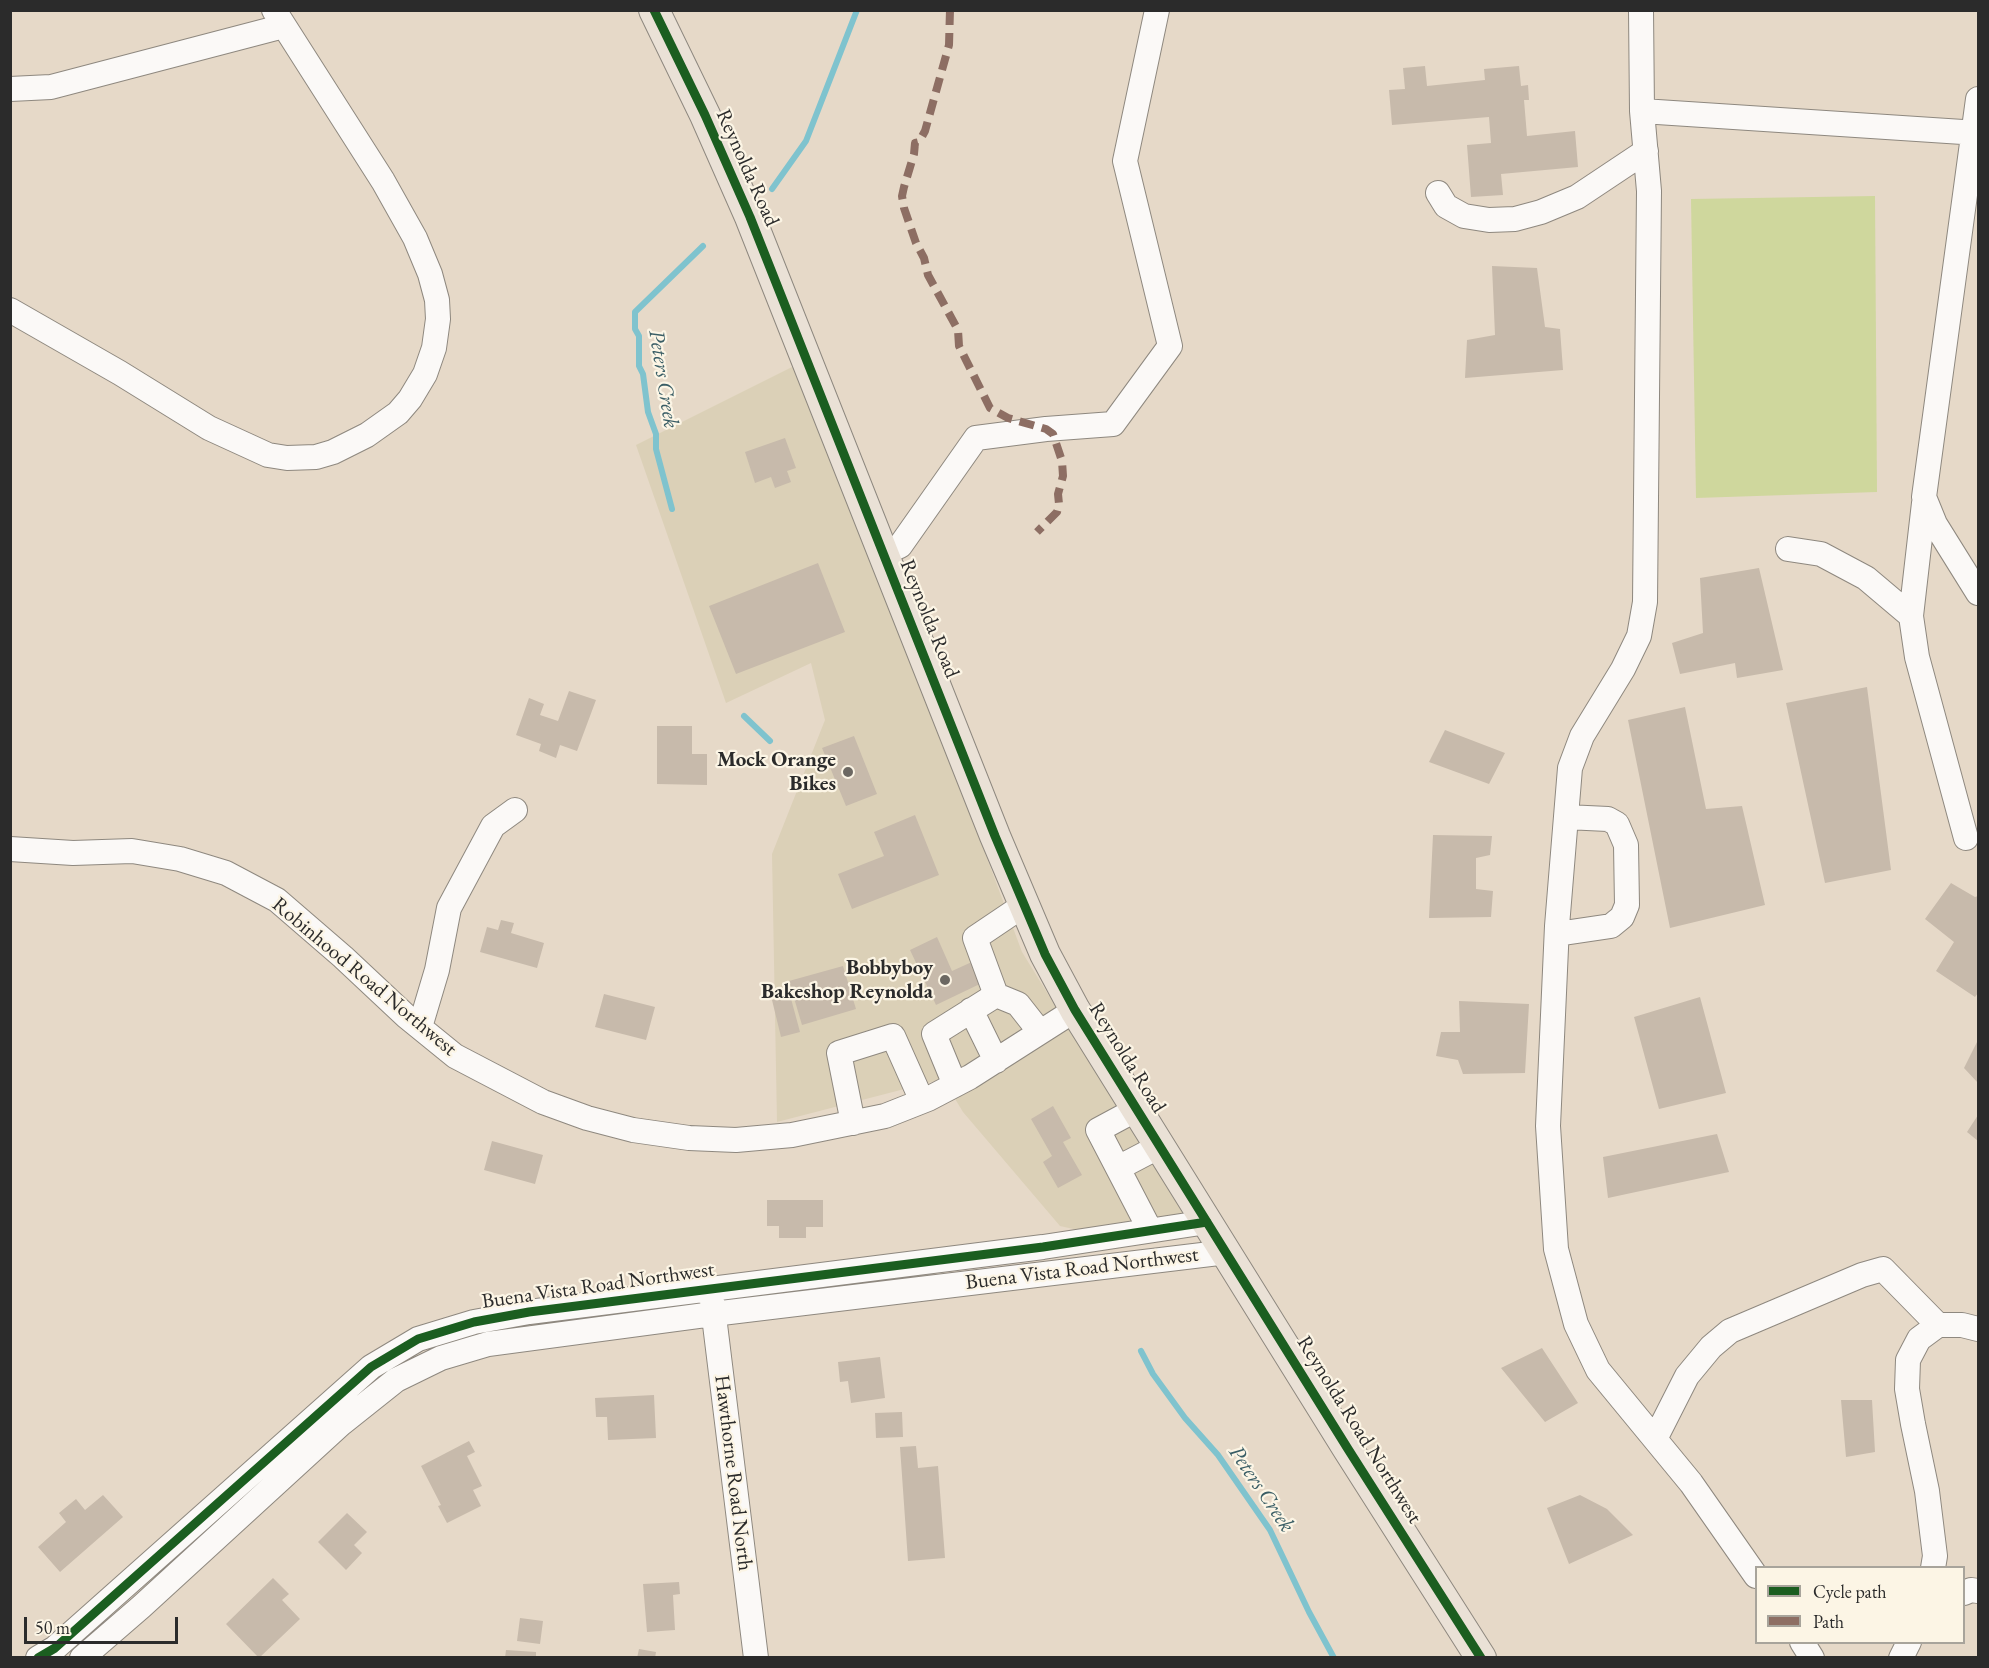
<!DOCTYPE html>
<html>
<head>
<meta charset="utf-8">
<style>
	body { margin:0 }
	#map { position:relative; width:1989px; height:1668px; overflow:hidden; background:#e6d9c8; font-family:"EB Garamond",serif }
	canvas { display:block }
	.frame { position:absolute; inset:0; border:12px solid #2b2b2b; pointer-events:none }
	.legend { position:absolute; left:1755px; top:1566px; width:210px; height:78px; box-sizing:border-box; background:#fcf5e5; border:2px solid #a8a49b; margin:0; padding:8px 10px; list-style:none; font-size:18px; color:#2b2b2b }
	.legend li { display:flex; align-items:center; gap:12px; height:30px }
	.legend b { width:30px; border:2px solid #a8a49b }
	.scale { position:absolute; left:24px; top:1617px; width:154px; height:27px; box-sizing:border-box; border:3px solid #2b2b2b; border-top:0; padding-left:8px; font-size:18px; line-height:21px; white-space:nowrap; color:#2b2b2b; -webkit-text-stroke:4px #fcf5e5; paint-order:stroke }
</style>
</head>
<body>
<div id="map">
<canvas width="1989" height="1668"></canvas>
<div class="frame"></div>
<ul class="legend">
<li><b style="height:8px;background:#1b5e20"></b>Cycle path</li>
<li><b style="height:8px;background:#8d6e63"></b>Path</li>
</ul>
<div class="scale">50 m</div>
</div>
<script>
const c = document.querySelector('canvas').getContext('2d');
c.lineJoin = 'round';
function paint(path, color) { c.fillStyle = color; c.fill(path, 'evenodd'); }
const toPath = rows => new Path2D(rows.map(r => 'M' + r).join(''));
function trace(path, color, width, dash) { c.strokeStyle = color; c.lineWidth = width; c.lineCap = dash ? 'butt' : 'round'; c.setLineDash(dash || []); c.stroke(path); }
function drawText(font, color, halo, rows, align = 'center') {
  c.font = font + ' "EB Garamond",serif'; c.lineWidth = 4.5; c.setLineDash([]); c.textBaseline = 'middle'; c.strokeStyle = halo; c.fillStyle = color; for (const [text, x, y, turn = 0] of rows) {
    c.save(); c.translate(x, y); c.rotate((+turn || 0) * Math.PI / 180); c.textAlign = isNaN(turn) ? turn : align; if (halo) c.strokeText(text, 0, 0); c.fillText(text, 0, 0); c.restore();
  }
}
const built = toPath([
	[802,362,1022,952,1191,1226,1141,1244,1060,1226,963,1112,943,1079,777,1122,772,854,825,720,811,663,726,703,636,445]
]);
const green = toPath([
	[1875,196,1877,492,1696,498,1691,199]
]);
const stream = toPath([
	[772,189,806,141,857,10],
	[672,509,656,449,656,434,648,412,643,374,639,366,639,336,635,329,635,312,703,246],
	[744,716,770,741],
	[1141,1351,1153,1374,1185,1418,1218,1455,1270,1530,1309,1612,1334,1658]
]);
const building = toPath([
	[1425,66,1427,86,1485,80,1484,69,1519,66,1521,86,1528,85,1529,100,1524,100,1527,136,1575,131,1578,167,1501,174,1503,195,1471,197,1467,145,1491,143,1489,117,1392,125,1389,90,1405,89,1403,68],
	[1492,266,1537,268,1545,327,1560,329,1563,370,1465,378,1467,340,1495,335],
	[785,438,796,468,787,471,791,482,775,488,771,477,755,483,745,452],
	[818,563,845,632,736,674,709,606],
	[1759,568,1783,670,1737,678,1735,663,1680,674,1672,643,1703,633,1700,578],
	[1867,687,1891,870,1825,883,1786,703],
	[569,691,596,700,577,751,560,745,556,758,539,751,541,744,516,735,529,698,544,704,540,715,558,721],
	[1685,707,1706,809,1742,806,1765,905,1670,928,1628,720],
	[657,726,692,726,692,754,707,754,707,785,657,784],
	[1445,730,1505,753,1489,784,1429,762],
	[854,736,877,794,846,806,822,748],
	[915,815,939,875,852,909,838,874,884,856,874,832],
	[1433,835,1492,836,1490,855,1476,858,1476,889,1493,891,1491,917,1429,918],
	[1951,883,1975,897,1978,896,1978,993,1975,997,1936,971,1954,942,1925,919],
	[501,920,514,923,511,933,544,943,537,968,480,952,487,927,498,930],
	[937,937,952,971,974,961,984,982,936,1005,910,950],
	[843,966,856,1009,802,1025,789,981],
	[604,994,655,1007,646,1040,595,1027],
	[790,995,800,1032,781,1037,772,1000],
	[1700,997,1726,1093,1659,1109,1634,1017],
	[1459,1001,1529,1004,1525,1073,1463,1074,1458,1060,1436,1056,1441,1032,1460,1032],
	[1978,1040,1978,1083,1964,1068],
	[1053,1106,1071,1138,1063,1142,1082,1175,1058,1188,1043,1162,1052,1156,1031,1119],
	[1978,1115,1978,1141,1967,1132],
	[1717,1134,1729,1172,1608,1198,1603,1157],
	[492,1141,543,1155,535,1184,484,1170],
	[767,1200,823,1200,823,1227,806,1227,806,1238,779,1238,779,1226,767,1226],
	[1542,1348,1578,1403,1545,1422,1501,1368],
	[880,1357,885,1398,851,1403,848,1381,840,1382,838,1362],
	[654,1395,656,1438,608,1440,607,1417,596,1417,595,1398],
	[1841,1400,1872,1400,1875,1452,1846,1457],
	[902,1412,903,1437,876,1438,875,1413],
	[469,1441,475,1452,467,1456,482,1486,473,1490,481,1506,447,1523,438,1506,441,1505,421,1466],
	[916,1446,918,1468,938,1466,945,1558,908,1561,900,1447],
	[103,1495,123,1517,60,1572,38,1547,66,1522,59,1513,76,1499,85,1510],
	[1580,1495,1607,1509,1633,1535,1569,1564,1547,1508],
	[347,1513,367,1532,354,1545,362,1553,346,1570,318,1542],
	[273,1578,289,1594,282,1600,300,1619,259,1658,226,1624],
	[679,1582,680,1594,673,1595,675,1630,647,1632,643,1584],
	[520,1618,543,1621,540,1644,517,1641],
	[639,1649,656,1652,655,1658,637,1658],
	[506,1650,536,1652,536,1658,505,1658]
]);
const minor = toPath([
	[1641,10,1642,111,1649,191,1645,602,1639,636,1623,669,1582,736,1570,768,1557,926,1548,1126,1556,1249,1576,1324,1598,1370,1691,1483,1756,1576],
	[10,89,51,87,284,26],
	[1978,99,1924,497,1935,524,1978,593],
	[1642,111,1978,133],
	[1438,193,1446,206,1464,216,1489,220,1515,219,1541,212,1577,197,1646,151],
	[10,310,120,373,209,428,268,455,287,458,316,457,333,452,367,435,398,413,410,399,425,374,434,348,438,319,437,300,430,274,415,238,383,181,274,10],
	[1924,503,1911,616,1917,657,1966,838],
	[1788,549,1821,554,1866,578,1911,616],
	[883,553,900,546,976,438,1046,429,1113,424,1170,346,1125,161,1157,10],
	[10,849,73,853,132,851,180,859,226,873,277,900,343,957,407,1017,455,1056,543,1102,587,1118,633,1130,689,1138,736,1140,792,1135,885,1116,928,1099,970,1077,1075,1010],
	[1557,934,1611,926,1622,917,1627,905,1626,845,1617,824,1608,819,1566,817],
	[996,995,1018,1004,1040,1032],
	[971,1010,996,1061],
	[420,1027,437,970,449,908,493,826,515,810],
	[955,1085,934,1034,996,995,975,938,1024,905],
	[1137,1109,1098,1130,1150,1230],
	[853,1123,839,1053,893,1036,922,1101],
	[1118,1168,1160,1146],
	[712,1300,756,1658],
	[1655,1439,1687,1376,1711,1347,1730,1331,1862,1275,1883,1269,1938,1325],
	[1933,1568,1935,1556,1927,1491,1913,1424,1907,1389,1908,1360,1919,1339,1938,1325,1962,1325,1978,1329],
	[1964,1593,1971,1590,1978,1591],
	[1802,1642,1812,1658],
	[38,1658,55,1648,371,1367,418,1339,474,1322,529,1312,1043,1247,1207,1222],
	[82,1658,141,1607,342,1423,396,1380,441,1358,488,1344,713,1314,1227,1252],
	[1901,1658,1909,1642]
]);
const major = toPath([
	[654,10,705,115,750,217,995,836,1045,954,1075,1010,1348,1449,1481,1658]
]);
const quiet = toPath([
	[950,10,949,45,925,131,919,142,915,143,914,154,904,187,902,196,904,208,916,243,924,258,928,275,958,330,959,346,990,408,1008,418,1046,429,1053,434,1062,461,1063,476,1058,494,1059,504,1057,512,1037,532]
]);
const cycleway = toPath([
	[654,10,705,115,750,217,995,836,1045,954,1075,1010,1348,1449,1481,1658],
	[38,1658,55,1648,371,1367,418,1339,474,1322,529,1312,1043,1247,1207,1222]
]);
const markers = [
	[848,772,6,"#6c6862"],
	[945,980,6,"#6c6862"]
];
const streetNames = [
	["Reynolda Road",747,168,66],
	["Reynolda Road",929,619,68],
	["Robinhood Road Northwest",364,977,40],
	["Reynolda Road",1127,1058,58],
	["Buena Vista Road Northwest",1082,1269,-7],
	["Buena Vista Road Northwest",598,1286,-8],
	["Reynolda Road Northwest",1359,1430,58],
	["Hawthorne Road North",733,1473,83]
];
const poiNames = [
	["Mock Orange",836,760],
	["Bikes",836,784],
	["Bobbyboy",933,968],
	["Bakeshop Reynolda",933,992]
];
const waterNames = [
	["Peters Creek",663,379,81],
	["Peters Creek",1261,1489,56]
];
paint(built, '#dbd0b7');
paint(green, '#cfd79d');
trace(stream, '#7fc3ce', 6);
paint(building, '#c7baab');
trace(minor, '#8e887f', 26);
trace(major, '#8e887f', 32);
trace(minor, '#fbf9f7', 24);
trace(major, '#eae1d6', 30);
trace(quiet, '#8d6e63', 8, [15, 8]);
trace(cycleway, '#1b5e20', 9);
for (const [x, y, r, color] of markers) { const dot = new Path2D(); dot.arc(x, y, r, 0, 2 * Math.PI); c.fillStyle = color; c.fill(dot); trace(dot, '#fcf5e5', 2); }
drawText('21px', '#2b2b2b', '#fcf5e5', streetNames);
drawText('bold 21px', '#2b2b2b', '#fcf5e5', poiNames, 'right');
drawText('italic 22px', '#395d65', '#fcf5e5', waterNames);
</script>
</body>
</html>
